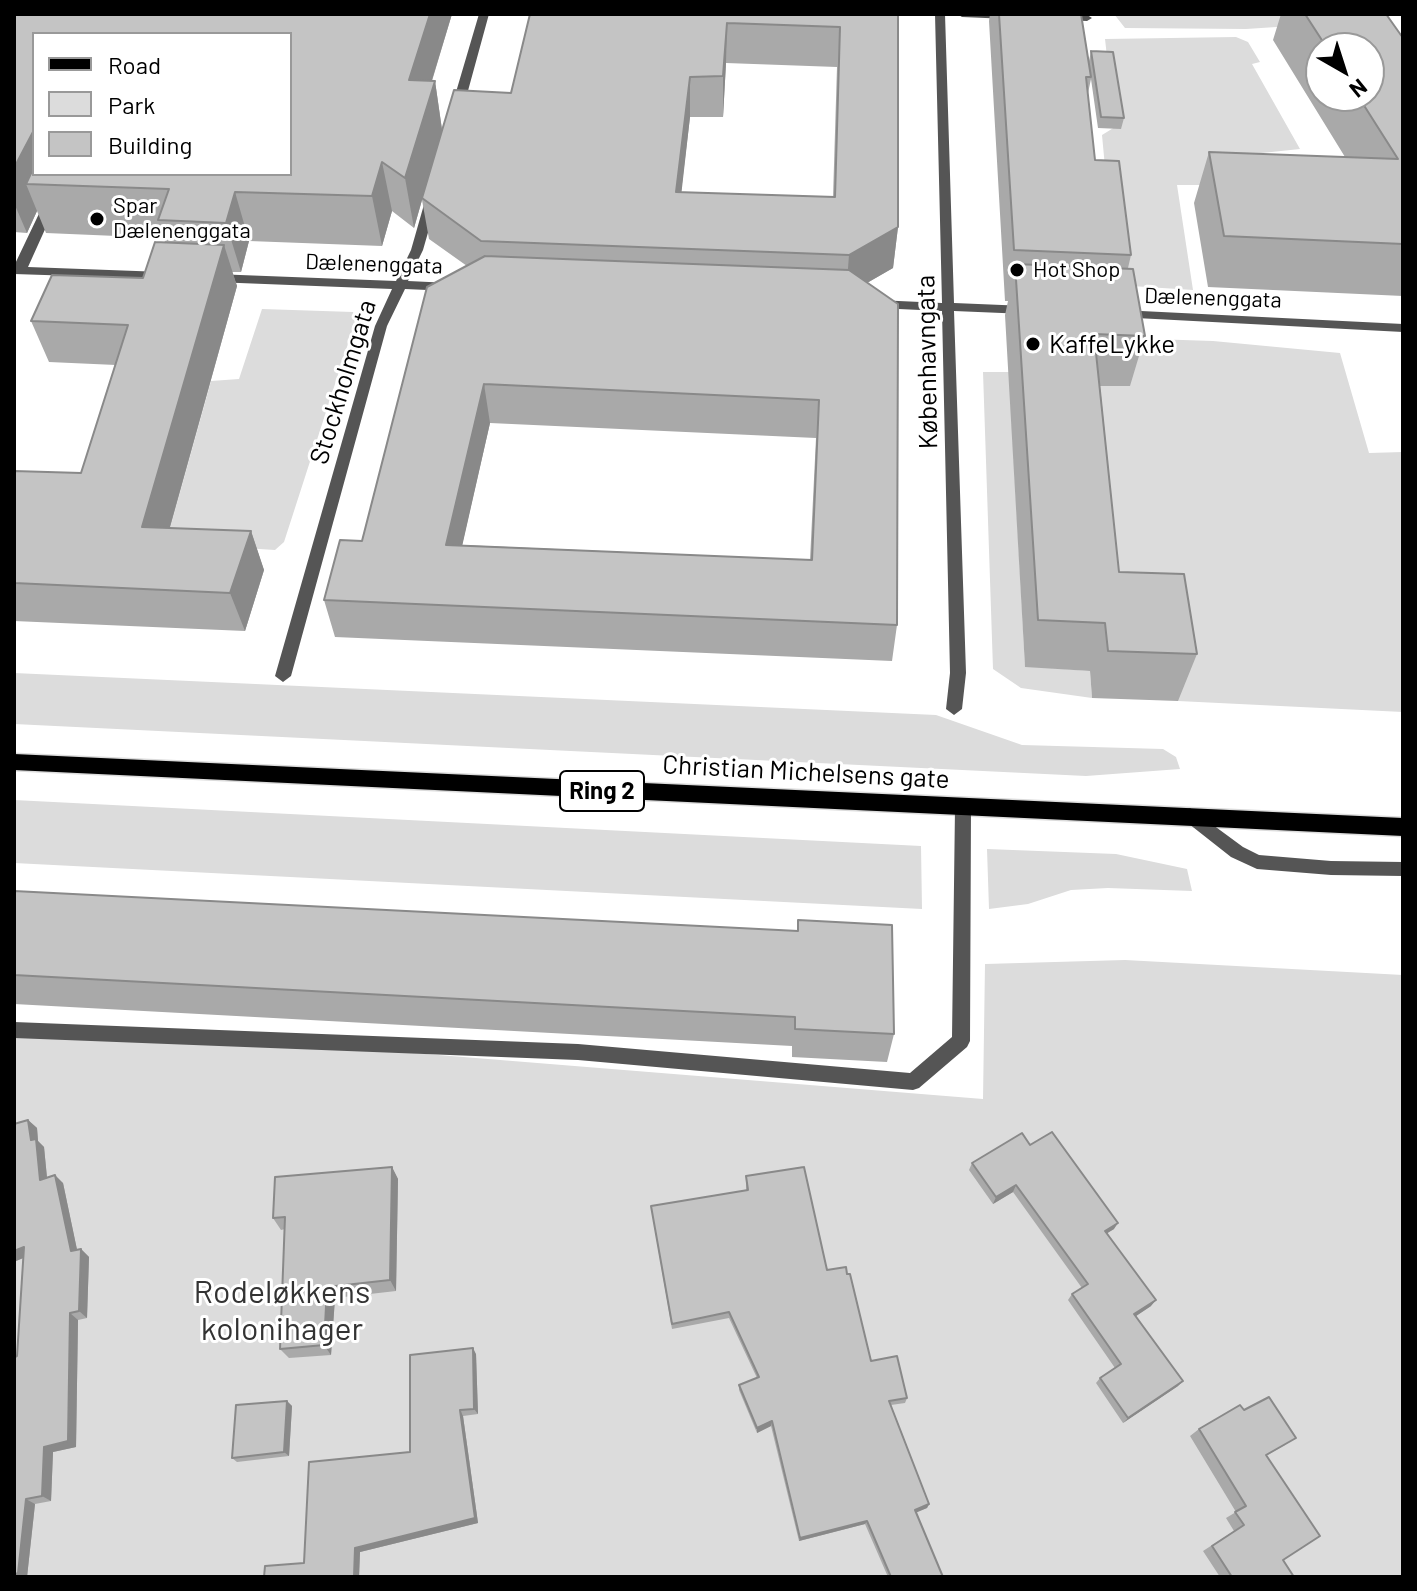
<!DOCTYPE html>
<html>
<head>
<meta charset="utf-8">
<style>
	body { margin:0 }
	#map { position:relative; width:1417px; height:1591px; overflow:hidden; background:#fff; font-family:Barlow,sans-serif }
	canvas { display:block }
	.frame { position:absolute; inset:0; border:16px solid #000; pointer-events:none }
	.legend { position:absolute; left:32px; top:32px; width:260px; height:144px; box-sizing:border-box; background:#fff; border:2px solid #999; margin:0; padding:10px 14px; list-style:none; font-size:24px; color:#000 }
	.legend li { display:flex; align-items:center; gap:16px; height:40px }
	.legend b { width:40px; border:2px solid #999 }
	.north { position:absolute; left:1305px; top:32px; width:80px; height:80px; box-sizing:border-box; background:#fff; border:2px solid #999; border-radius:50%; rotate:141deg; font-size:22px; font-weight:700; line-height:32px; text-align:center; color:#000 }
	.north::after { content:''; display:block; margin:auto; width:28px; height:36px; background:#000; clip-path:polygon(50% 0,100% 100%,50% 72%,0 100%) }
</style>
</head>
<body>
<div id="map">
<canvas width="1417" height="1591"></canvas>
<div class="frame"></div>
<ul class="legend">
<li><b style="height:10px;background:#000"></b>Road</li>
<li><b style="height:22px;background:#dcdcdc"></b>Park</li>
<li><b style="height:22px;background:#c4c4c4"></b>Building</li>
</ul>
<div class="north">N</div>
</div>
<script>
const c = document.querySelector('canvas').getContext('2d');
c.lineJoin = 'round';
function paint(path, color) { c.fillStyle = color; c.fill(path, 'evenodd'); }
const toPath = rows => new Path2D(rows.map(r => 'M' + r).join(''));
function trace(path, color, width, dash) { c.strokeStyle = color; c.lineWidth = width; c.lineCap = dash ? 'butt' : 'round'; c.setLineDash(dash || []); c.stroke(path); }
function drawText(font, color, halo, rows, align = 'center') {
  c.font = font + ' Barlow,sans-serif'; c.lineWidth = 6; c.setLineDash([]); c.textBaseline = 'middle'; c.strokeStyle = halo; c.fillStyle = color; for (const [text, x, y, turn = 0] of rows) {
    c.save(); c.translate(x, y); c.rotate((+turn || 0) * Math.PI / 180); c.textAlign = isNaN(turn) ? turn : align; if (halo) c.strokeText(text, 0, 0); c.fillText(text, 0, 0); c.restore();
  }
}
const green = toPath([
	[1114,14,1331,14,1337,23,1246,29,1125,28],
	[1236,37,1248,42,1260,62,1252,64,1300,149,1262,153,1257,192,1226,185,1177,185,1193,290,1116,285,1102,135,1115,127,1105,39],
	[262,309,353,312,356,319,284,542,275,550,166,543,211,381,239,379],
	[1122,338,1213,341,1340,353,1369,453,1403,452,1403,712,1178,701,1166,622,1123,621,1081,385],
	[983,372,1009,372,1025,666,1090,671,1092,698,1021,688,993,669],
	[14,673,936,715,1022,745,1163,749,1176,757,1180,769,1086,776,14,724],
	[14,800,921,846,922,909,14,863],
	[987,849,1116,854,1187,869,1192,891,1108,888,1071,890,1028,904,989,909],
	[1125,960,1403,975,1403,1577,14,1577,14,1025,129,1030,983,1099,985,964]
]);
const service = toPath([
	[963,801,969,803,971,808,970,1041,967,1047,919,1088,913,1090,578,1060,14,1038,14,1022,578,1044,910,1073,952,1037,955,808,957,803,963,801],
	[1190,808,1243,847,1259,855,1331,861,1403,862,1403,876,1331,875,1257,869,1231,857,1184,820,1182,815,1184,810,1190,808]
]);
const minor = toPath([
	[479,14,489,14,463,109,457,112,451,109,479,14],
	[935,14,945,14,954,303,1026,306,1032,310,1026,314,954,311,966,673,962,709,954,715,946,709,950,673,942,311,877,308,871,304,877,300,942,303,935,14],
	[957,14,1013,14,1014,16,1009,19,962,17,957,14],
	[1056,15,1087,15,1092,18,1087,21,1060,20,1055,17,1056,15],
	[58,174,70,174,28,267,163,272,167,273,167,279,14,274,14,266,58,174],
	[431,197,437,201,423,250,408,281,450,283,456,287,450,291,405,289,387,326,291,676,283,682,275,676,375,326,392,289,214,282,208,278,214,274,396,281,411,250,425,201,431,197],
	[1121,310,1403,324,1403,332,1117,317,1115,314,1121,310]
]);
const primary = toPath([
	[14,754,1403,818,1403,836,14,770,14,754]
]);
const wall = toPath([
	[14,14,452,14,432,81,435,81,442,129,511,93,530,14,898,14,898,227,893,268,867,283,897,625,892,661,335,637,324,600,362,541,467,266,429,239,422,200,414,228,392,211,382,246,249,241,241,272,232,272,237,286,170,528,251,531,264,570,245,631,14,621,14,471,81,473,116,365,49,362,31,321,143,278,165,243,164,238,46,233,37,211,27,233,14,232],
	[34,34,290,174,34,174],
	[726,63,837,67,833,197,681,192,690,117,723,117],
	[490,423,816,438,810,560,462,545],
	[990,14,1081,14,1089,61,1091,51,1124,118,1121,129,1098,128,1091,79,1088,93,1095,160,1131,255,1128,268,1145,336,1130,386,1100,386,1119,572,1197,654,1178,701,1092,698,1090,671,1025,667,1005,315,1008,301,1005,301,989,21],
	[1281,14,1386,14,1403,38,1403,296,1208,287,1194,203,1209,152,1345,157,1273,40],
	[1321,48,1369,48,1369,96,1321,96],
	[14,891,894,1034,887,1062,792,1057,792,1046,14,1004],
	[28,1120,37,1128,38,1141,44,1147,47,1178,63,1183,77,1250,81,1249,89,1257,87,1318,78,1320,76,1447,53,1452,51,1501,35,1504,27,1577,17,1356,23,1258,16,1261,14,1259,14,1124],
	[1030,1145,1114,1229,1107,1233,1151,1306,1136,1316,1178,1386,1123,1423,1096,1383,1100,1378,1115,1368,1068,1300,1072,1294,1082,1288,1013,1192,993,1204,969,1170,972,1163],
	[392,1167,398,1179,396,1291,335,1298,331,1355,289,1358,280,1349,285,1229,281,1230,273,1218],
	[746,1176,827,1270,847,1274,871,1361,907,1398,905,1403,891,1405,929,1504,927,1508,916,1512,943,1577,888,1577,865,1524,799,1541,771,1426,757,1433,739,1390,739,1385,757,1378,729,1318,672,1329,652,1213,746,1190],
	[476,1354,478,1414,463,1416,478,1523,360,1552,359,1577,264,1577,304,1563,410,1452],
	[287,1401,292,1406,289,1456,237,1462,232,1458],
	[1244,1410,1285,1445,1266,1456,1283,1560,1294,1577,1220,1577,1203,1551,1234,1531,1226,1518,1236,1512,1190,1436,1199,1429]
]);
const shadedWall = toPath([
	[430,14,452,14,417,129,409,80],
	[727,23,726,63,723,117,723,76],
	[690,77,690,117,677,232,676,192],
	[435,81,442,130,414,228,405,178],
	[34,130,34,174,26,184,37,211,27,233,14,203,14,168],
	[382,162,392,211,382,246,372,196],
	[235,192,249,241,241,272,226,223],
	[898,227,893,268,846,295,849,255],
	[224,245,237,286,159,566,142,527],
	[484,384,490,423,454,582,446,545],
	[251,531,264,570,245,631,230,593],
	[28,1120,37,1128,38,1141,44,1147,48,1188,40,1180,31,1140],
	[392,1167,398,1179,396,1291,390,1280],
	[55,1175,63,1183,79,1259,71,1251],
	[1016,1185,1013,1192,993,1204,996,1197],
	[1118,1223,1114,1229,1101,1237,1105,1231],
	[24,1247,33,1254,16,1261,14,1259,14,1251],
	[81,1249,89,1257,87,1318,79,1311],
	[327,1287,335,1298,331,1355,324,1345],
	[1156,1300,1151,1306,1130,1320,1134,1314],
	[70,1313,78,1320,76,1447,53,1452,51,1501,42,1496,44,1447],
	[473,1348,476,1354,478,1414,474,1409],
	[1183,1381,1178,1386,1123,1423,1128,1418],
	[287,1401,292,1406,289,1456,284,1452],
	[460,1410,463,1416,478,1523,360,1552,359,1577,354,1577,355,1548],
	[772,1421,771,1426,757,1433,757,1428],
	[26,1499,35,1504,27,1577,14,1577],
	[929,1504,927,1508,913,1514,915,1510],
	[867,1521,865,1524,799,1541,800,1538]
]);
const building = toPath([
	[14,14,430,14,409,80,435,81,405,178,382,162,372,196,235,192,226,223,158,220,169,189,26,184,34,167,34,174,290,174,290,34,34,34,34,130,14,168,14,14],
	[530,14,898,14,898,227,849,255,481,241,422,198,454,90,511,93,530,14],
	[727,23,840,27,835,197,676,192,690,77,723,76,727,23],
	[999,14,1081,14,1091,77,1086,77,1095,160,1119,161,1131,255,1014,250,999,14],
	[1305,14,1386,14,1403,38,1403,244,1224,236,1209,152,1398,159,1358,96,1369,96,1369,48,1327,48,1305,14],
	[1091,51,1113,52,1124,118,1101,117,1091,51],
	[155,242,224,245,142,527,251,531,230,593,14,583,14,471,81,473,128,325,31,321,52,275,143,278,155,242],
	[485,256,849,270,898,304,897,625,324,600,340,540,362,541,427,287,485,256],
	[484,384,819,400,812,560,446,545,484,384],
	[1015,264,1133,269,1145,336,1094,334,1119,572,1184,574,1197,654,1108,651,1105,623,1038,620,1015,264],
	[14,891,798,931,798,920,892,925,894,1034,795,1029,795,1017,14,975,14,891],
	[28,1120,31,1140,36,1139,40,1180,55,1175,71,1251,81,1249,79,1311,70,1313,68,1441,44,1447,42,1496,26,1499,18,1573,14,1575,14,1358,17,1356,24,1247,14,1251,14,1124,28,1120],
	[1052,1132,1118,1223,1105,1231,1156,1300,1134,1314,1183,1381,1128,1418,1100,1378,1121,1364,1072,1294,1088,1284,1016,1185,996,1197,972,1163,1022,1133,1030,1145,1052,1132],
	[392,1167,390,1280,327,1287,324,1345,280,1349,285,1217,273,1218,275,1177,392,1167],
	[804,1167,827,1270,846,1267,847,1274,850,1274,871,1361,897,1356,907,1398,889,1401,929,1504,915,1510,943,1577,891,1577,867,1521,800,1538,772,1421,757,1428,739,1385,759,1377,729,1312,672,1324,651,1206,748,1190,746,1176,804,1167],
	[473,1348,474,1409,460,1410,475,1518,355,1548,354,1577,264,1577,265,1566,304,1563,309,1462,410,1452,410,1355,473,1348],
	[1269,1397,1296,1438,1266,1455,1320,1536,1283,1560,1294,1577,1232,1577,1212,1546,1244,1525,1235,1512,1246,1506,1199,1429,1240,1405,1244,1410,1269,1397],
	[287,1401,284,1452,232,1458,236,1405,287,1401]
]);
const markers = [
	[97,219,8,"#000"],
	[1017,270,8,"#000"],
	[1033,344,8,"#000"]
];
const farPoinames = [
	["Spar",113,206],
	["Dælenenggata",113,231],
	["Hot Shop",1033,270]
];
const farStreetnames = [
	["Dælenenggata",374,264,2],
	["Dælenenggata",1213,298,2]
];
const shields = [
	[602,791,84]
];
const shieldNames = [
	["Ring 2",602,791]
];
const poiNames = [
	["KaffeLykke",1049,344]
];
const streetNames = [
	["Københavngata",927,362,-91],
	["Stockholmgata",343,382,-73],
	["Christian Michelsens gate",806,772,3]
];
const nearParknames = [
	["Rodeløkkens",282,1292],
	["kolonihager",282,1329]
];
paint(green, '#dcdcdc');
trace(primary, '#dbdbdb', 3);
paint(service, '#555');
paint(minor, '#555');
paint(primary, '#000');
paint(wall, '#a9a9a9');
paint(shadedWall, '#898989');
paint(building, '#c4c4c4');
trace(building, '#898989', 2);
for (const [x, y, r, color] of markers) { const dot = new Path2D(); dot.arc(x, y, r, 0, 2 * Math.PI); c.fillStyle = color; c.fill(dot); trace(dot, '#fff', 3); }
drawText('22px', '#000', '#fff', farPoinames, 'left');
drawText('22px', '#000', '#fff', farStreetnames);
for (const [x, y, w] of shields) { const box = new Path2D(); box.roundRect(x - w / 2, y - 20, w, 40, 6); c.fillStyle = '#fff'; c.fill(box); trace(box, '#000', 2); }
drawText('bold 24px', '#000', null, shieldNames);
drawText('26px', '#000', '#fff', poiNames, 'left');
drawText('26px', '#000', '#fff', streetNames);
drawText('32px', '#333', '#fff', nearParknames);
</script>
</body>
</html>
